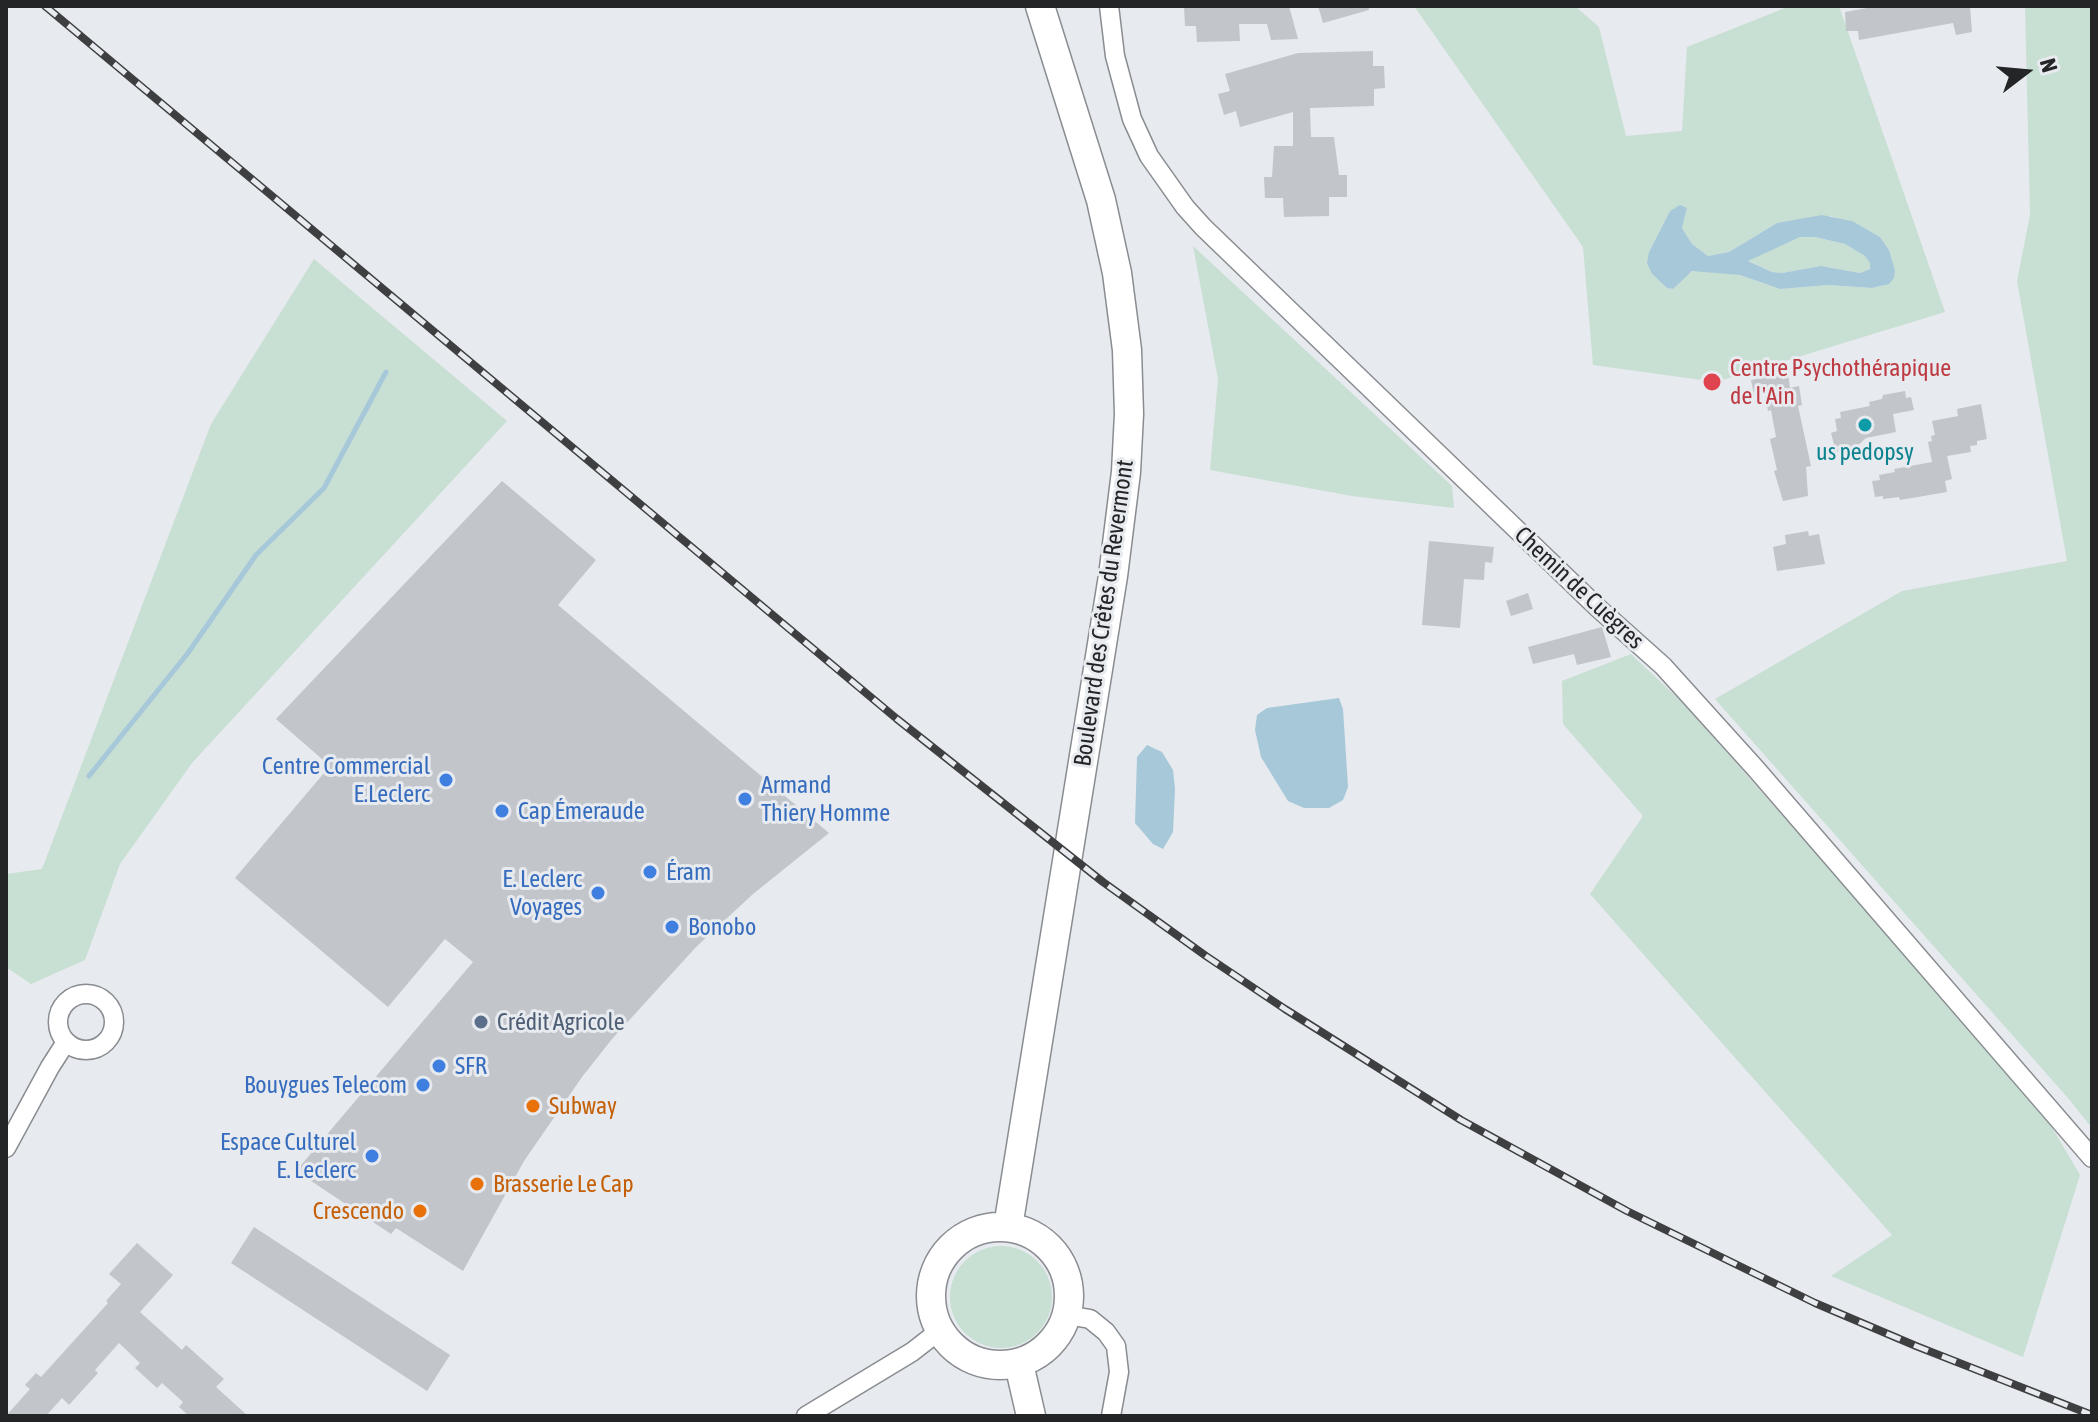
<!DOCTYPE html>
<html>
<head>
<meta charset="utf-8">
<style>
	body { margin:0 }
	#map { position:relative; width:2098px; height:1422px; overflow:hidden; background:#e7eaee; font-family:"Asap Condensed",sans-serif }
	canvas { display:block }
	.frame { position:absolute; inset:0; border:8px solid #242526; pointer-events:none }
	.north { position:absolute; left:1986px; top:32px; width:80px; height:80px; -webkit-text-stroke:6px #e7eaee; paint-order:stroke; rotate:74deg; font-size:22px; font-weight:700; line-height:32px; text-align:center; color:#242526 }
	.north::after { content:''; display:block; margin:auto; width:28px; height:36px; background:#242526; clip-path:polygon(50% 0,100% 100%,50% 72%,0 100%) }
</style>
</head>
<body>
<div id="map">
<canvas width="2098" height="1422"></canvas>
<div class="frame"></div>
<div class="north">N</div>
</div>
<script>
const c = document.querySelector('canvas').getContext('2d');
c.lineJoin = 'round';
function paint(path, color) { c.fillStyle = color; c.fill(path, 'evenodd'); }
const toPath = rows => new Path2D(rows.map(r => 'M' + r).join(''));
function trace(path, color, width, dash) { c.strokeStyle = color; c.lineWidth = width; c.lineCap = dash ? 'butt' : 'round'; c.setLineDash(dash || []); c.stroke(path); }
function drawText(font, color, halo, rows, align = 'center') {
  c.font = font + ' "Asap Condensed",sans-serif'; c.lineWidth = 6; c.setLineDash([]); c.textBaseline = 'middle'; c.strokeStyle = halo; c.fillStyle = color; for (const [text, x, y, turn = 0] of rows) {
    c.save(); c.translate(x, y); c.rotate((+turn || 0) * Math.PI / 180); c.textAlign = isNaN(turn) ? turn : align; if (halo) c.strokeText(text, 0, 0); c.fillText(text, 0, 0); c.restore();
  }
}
const green = toPath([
	[1414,6,1575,6,1599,27,1626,136,1682,131,1687,47,1790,6,1839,6,1945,312,1716,382,1593,365,1583,247],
	[1687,209,1682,228,1692,244,1708,256,1729,252,1777,223,1830,216,1852,222,1880,237,1889,250,1895,270,1882,286,1872,288,1828,285,1780,289,1740,275,1698,270,1688,273,1673,289,1667,288,1652,274,1649,252,1670,211],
	[2025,6,2092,6,2092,1128,2068,1098,1715,699,1902,591,2067,561,2017,281,2030,215],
	[1800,237,1815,237,1845,244,1865,256,1871,263,1871,269,1860,273,1821,266,1782,273,1772,272,1747,260],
	[1193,246,1452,486,1454,508,1352,496,1210,470,1218,379],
	[314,259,507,421,192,763,120,864,85,960,31,984,6,967,6,874,42,869,211,424],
	[1631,654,1682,702,2040,1107,2080,1175,2023,1357,1831,1276,1892,1235,1590,894,1643,816,1563,724,1562,681],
	'950 1297a51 51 0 1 1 102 0a51 51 0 1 1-102 0Z'
]);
const water = toPath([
	[1680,205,1687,208,1682,228,1692,244,1708,256,1729,252,1777,223,1822,215,1852,221,1880,237,1889,250,1895,270,1894,278,1889,284,1872,288,1828,285,1780,289,1740,275,1692,271,1673,289,1667,288,1652,274,1647,263,1649,252,1670,211],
	[1800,237,1815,237,1845,244,1865,256,1870,263,1870,269,1860,273,1821,266,1782,273,1772,272,1748,261],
	[1339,698,1343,709,1348,787,1343,800,1329,808,1304,808,1288,801,1261,757,1255,730,1257,715,1267,708],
	[1147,745,1162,752,1173,770,1175,789,1173,832,1163,849,1153,844,1135,823,1137,757]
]);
const stream = toPath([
	[89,776,188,653,256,555,324,488,386,372]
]);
const building = toPath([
	[1184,6,1289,6,1298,39,1271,40,1267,24,1239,24,1240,41,1197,42,1196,26,1185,26],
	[1318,6,1369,6,1369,10,1323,23],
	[1878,6,1970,6,1972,32,1956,35,1953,23,1859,40,1858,31,1846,31,1845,12],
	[1373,51,1373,66,1384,66,1385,88,1374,89,1374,106,1310,108,1311,137,1334,137,1339,175,1347,175,1347,197,1329,197,1329,216,1284,217,1283,198,1265,198,1264,177,1272,177,1274,146,1293,146,1293,112,1240,127,1236,111,1224,115,1218,94,1230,91,1225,74,1298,53],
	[1788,373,1790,388,1799,386,1802,405,1798,406,1811,466,1806,467,1808,496,1783,501,1774,471,1777,470,1770,439,1776,437,1771,410,1768,411,1765,393,1754,395,1751,380],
	[1905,391,1906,398,1911,397,1914,410,1893,414,1896,432,1866,438,1855,448,1836,452,1831,433,1837,431,1835,419,1841,418,1840,412,1870,406,1869,402,1882,399,1883,395],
	[1981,404,1987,439,1977,441,1977,445,1970,446,1971,452,1947,456,1952,479,1945,481,1947,492,1900,500,1899,497,1883,499,1883,496,1875,497,1872,481,1880,480,1879,475,1895,472,1894,469,1932,462,1928,442,1932,441,1931,436,1935,435,1932,421,1958,416,1957,409],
	[502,481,596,560,558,605,829,833,753,894,697,946,612,1039,582,1077,524,1161,463,1271,396,1228,391,1234,296,1171,473,962,445,939,388,1007,235,878,330,766,276,719],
	[1808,531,1809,536,1819,534,1825,564,1777,571,1773,547,1786,544,1785,535],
	[1429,541,1494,547,1492,563,1485,562,1484,580,1464,579,1460,628,1422,625],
	[1528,593,1533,609,1511,616,1506,601],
	[1602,627,1611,657,1577,665,1574,654,1533,664,1528,647],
	[254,1227,450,1355,427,1391,231,1263],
	[137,1243,173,1275,140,1312,182,1350,186,1345,224,1379,216,1387,248,1416,189,1416,179,1407,183,1402,162,1383,157,1388,135,1368,140,1363,119,1343,95,1370,98,1373,69,1405,62,1398,46,1416,6,1416,30,1389,25,1385,36,1373,41,1377,108,1303,106,1301,121,1284,109,1274]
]);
const street = toPath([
	[1109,6,1115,56,1132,119,1149,156,1185,207,1203,227,1598,608,1663,666,1756,769,2092,1158],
	'58 1022a28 28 0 1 1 56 0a28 28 0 1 1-56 0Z',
	[6,1148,50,1067,66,1042],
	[1067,1315,1090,1319,1106,1332,1116,1346,1119,1372,1111,1416],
	[806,1416,912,1352,939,1331]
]);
const primary = toPath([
	'931 1296a69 69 0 1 1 138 0a69 69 0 1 1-138 0Z',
	[1008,1227,1113,576,1126,472,1129,414,1127,350,1117,273,1101,200,1040,6],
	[1019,1364,1031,1416]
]);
const rail = toPath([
	[45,6,897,719,1103,882,1206,956,1285,1009,1461,1120,1627,1211,1815,1303,1916,1346,2092,1415]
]);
const markers = [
	[1712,382,10,"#e0444e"],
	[1865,425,8,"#0f9aa8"],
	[446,780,8,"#3f7fe0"],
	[745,799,8,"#3f7fe0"],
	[502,811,8,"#3f7fe0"],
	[650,872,8,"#3f7fe0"],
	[598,893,8,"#3f7fe0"],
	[672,927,8,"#3f7fe0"],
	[481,1022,8,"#5c6f8a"],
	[439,1066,8,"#3f7fe0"],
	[423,1085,8,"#3f7fe0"],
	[533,1106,8,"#e8710a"],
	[372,1156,8,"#3f7fe0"],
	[477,1184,8,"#e8710a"],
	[420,1211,8,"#e8710a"]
];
const healthNames = [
	["Centre Psychothérapique",1730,368],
	["de l'Ain",1730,396]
];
const cultureNames = [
	["us pedopsy",1865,452]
];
const streetNames = [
	["Chemin de Cuègres",1579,588,43],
	["Boulevard des Crêtes du Revermont",1104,613,-82]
];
const shopNames = [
	["Centre Commercial",430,766,"right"],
	["E.Leclerc",430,794,"right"],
	["Armand",761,785],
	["Thiery Homme",761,813],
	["Cap Émeraude",518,811],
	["Éram",666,872],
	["E. Leclerc",582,879,"right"],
	["Voyages",582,907,"right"],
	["Bonobo",688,927],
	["SFR",455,1066],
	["Bouygues Telecom",407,1085,"right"],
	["Espace Culturel",356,1142,"right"],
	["E. Leclerc",356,1170,"right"]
];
const serviceNames = [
	["Crédit Agricole",497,1022]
];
const foodNames = [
	["Subway",549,1106],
	["Brasserie Le Cap",493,1184],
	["Crescendo",404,1211,"right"]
];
paint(green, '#c8dfd3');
paint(water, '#a6c8d9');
trace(stream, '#a6c8d9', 5);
paint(building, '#c2c5c9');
trace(street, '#898c90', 21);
trace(primary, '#898c90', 31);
trace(street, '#fff', 18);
trace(primary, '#fff', 28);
trace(rail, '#3e3f40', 8);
trace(rail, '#e7eaee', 5, [15]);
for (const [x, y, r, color] of markers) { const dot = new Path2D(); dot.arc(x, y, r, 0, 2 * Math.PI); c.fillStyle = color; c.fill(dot); trace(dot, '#e7eaee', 3); }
drawText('24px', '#be3a42', '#e7eaee', healthNames, 'left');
drawText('24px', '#0d838f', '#e7eaee', cultureNames);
drawText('24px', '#242526', '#e7eaee', streetNames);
drawText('24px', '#366cbe', '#e7eaee', shopNames, 'left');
drawText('24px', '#4e5e75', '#e7eaee', serviceNames, 'left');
drawText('24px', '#c56008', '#e7eaee', foodNames, 'left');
</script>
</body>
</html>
